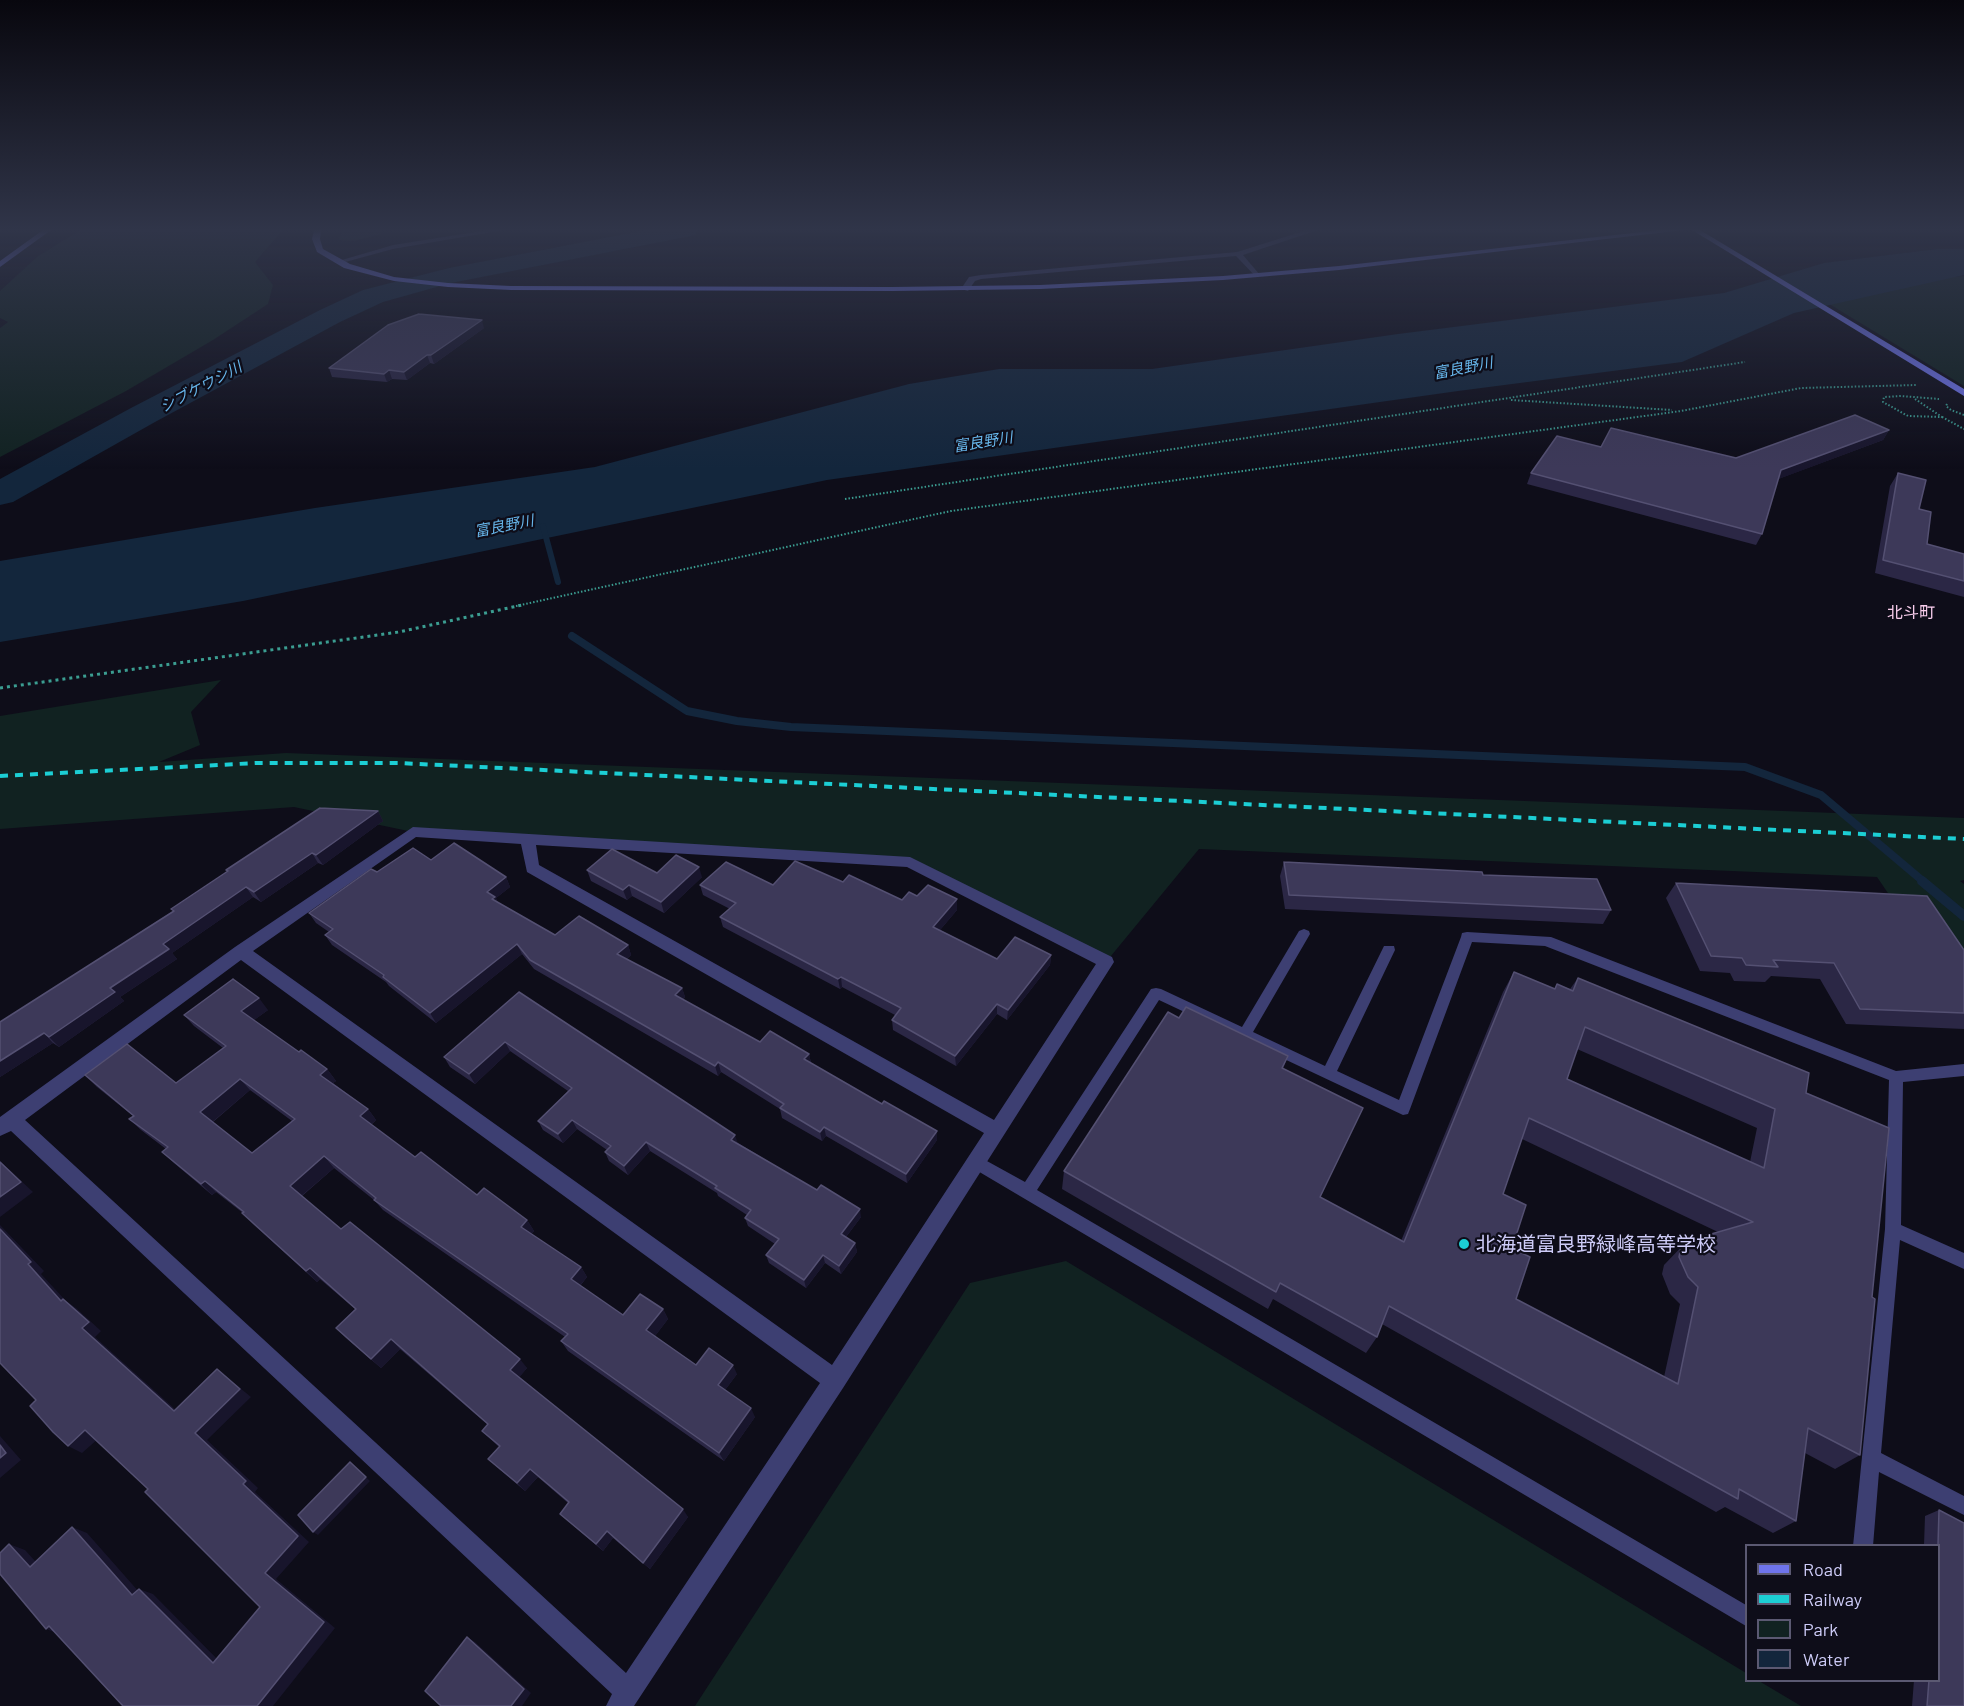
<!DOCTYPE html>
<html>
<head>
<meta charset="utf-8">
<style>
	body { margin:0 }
	#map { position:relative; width:1964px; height:1706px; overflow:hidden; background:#0e0d19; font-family:Barlow,sans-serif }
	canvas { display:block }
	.legend { position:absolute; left:1745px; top:1544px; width:195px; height:138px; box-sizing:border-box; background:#0e0d19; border:2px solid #5b5972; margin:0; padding:8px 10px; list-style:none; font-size:18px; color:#ceccf8 }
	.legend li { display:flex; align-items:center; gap:12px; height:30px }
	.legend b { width:30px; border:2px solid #5b5972 }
</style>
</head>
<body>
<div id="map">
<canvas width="1964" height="1706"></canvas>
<ul class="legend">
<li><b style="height:8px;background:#6f74ec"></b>Road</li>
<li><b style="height:8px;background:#1cced4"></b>Railway</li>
<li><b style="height:16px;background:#112221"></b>Park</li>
<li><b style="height:16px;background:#13263c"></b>Water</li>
</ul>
</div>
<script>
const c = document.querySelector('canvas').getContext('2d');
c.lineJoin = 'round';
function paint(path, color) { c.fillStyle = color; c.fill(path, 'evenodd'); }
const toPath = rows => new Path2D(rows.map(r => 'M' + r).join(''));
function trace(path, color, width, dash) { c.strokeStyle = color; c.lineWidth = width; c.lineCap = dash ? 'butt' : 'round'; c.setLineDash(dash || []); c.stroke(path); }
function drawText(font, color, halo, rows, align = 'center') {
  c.font = font + ' Barlow,"Noto Sans JP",sans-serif'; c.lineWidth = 4.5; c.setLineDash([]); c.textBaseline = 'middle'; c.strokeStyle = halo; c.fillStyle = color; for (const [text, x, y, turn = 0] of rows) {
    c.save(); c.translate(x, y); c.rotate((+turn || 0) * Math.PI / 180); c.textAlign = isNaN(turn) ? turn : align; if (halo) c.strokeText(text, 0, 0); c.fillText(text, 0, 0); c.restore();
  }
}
const green = toPath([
	[81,230,283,230,255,262,273,285,268,304,213,340,126,391,0,457,0,328,8,322,0,318,0,291,38,256],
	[342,230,380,230,381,234,354,241,339,240],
	[1964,276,1964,386,1821,299,1933,278],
	[221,680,191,712,200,745,159,762,286,753,1964,818,1964,880,1960,881,1964,884,1964,1005,1877,877,1199,849,1106,962,909,862,413,832,294,807,0,829,0,716],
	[1066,1261,1746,1673,1746,1680,1759,1681,1801,1706,695,1706,970,1283]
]);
const water = toPath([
	[1937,249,1964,249,1964,275,1794,313,1682,362,1458,391,827,480,243,601,0,642,0,561,315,508,595,467,909,384,999,369,1152,369,1398,334,1724,293,1824,263]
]);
const streamFar2 = toPath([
	[543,526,558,582]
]);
const streamFar1 = toPath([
	[572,636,687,711,737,721,791,727,1745,767,1821,795,1924,882]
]);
const stream = toPath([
	[1922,881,1964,916]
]);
const river = toPath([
	[646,230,698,230,695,235,686,237,451,283,383,302,340,322,155,422,13,502,0,505,0,479,131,408,320,310,363,290,449,268,646,230]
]);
const pathFar1 = toPath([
	[1915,399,1942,417,1908,416,1883,402,1884,397,1901,396,1939,399],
	[1511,400,1672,410],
	[1947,404,1946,406,1951,410,1964,415],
	[1942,417,1964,429],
	[845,499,1745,362],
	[516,606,951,511,1681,411,1801,388,1917,385]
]);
const path = toPath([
	[0,688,399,632,522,605]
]);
const lane = toPath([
	[488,230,504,230,393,249,338,264,335,262,393,245,488,230],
	[1304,929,1309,931,1310,934,1253,1032,1325,1066,1384,946,1394,946,1395,950,1337,1071,1399,1100,1461,937,1462,933,1467,932,1551,937,1896,1071,1964,1064,1964,1076,1903,1082,1901,1225,1964,1253,1964,1269,1900,1240,1881,1453,1964,1496,1964,1515,1879,1472,1873,1546,1853,1546,1885,1229,1889,1080,1545,946,1472,942,1410,1109,1408,1114,1403,1115,1159,1000,1037,1190,1746,1605,1746,1626,971,1167,968,1162,971,1157,976,1155,1025,1182,1151,989,1156,988,1161,989,1242,1027,1299,931,1304,929]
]);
const street = toPath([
	[1307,230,1318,230,1243,255,1260,275,1256,277,1236,256,981,279,975,281,968,291,961,289,969,277,981,275,1237,252,1307,230],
	[413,827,910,857,1112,957,1114,962,843,1388,634,1706,606,1706,612,1694,11,1131,0,1136,0,1117,235,947,413,827],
	[416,837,521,844,527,872,984,1133,832,1365,253,951,416,837],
	[536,845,907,867,1096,964,994,1120,539,865,536,845],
	[241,960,820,1383,626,1673,25,1120,241,960]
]);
const secondary = toPath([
	[43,230,51,230,0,267,0,261,43,230],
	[314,230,321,230,320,239,323,249,350,264,394,277,448,283,511,286,892,287,1040,285,1223,276,1339,266,1659,230,1684,230,1339,270,1223,280,1040,289,892,291,511,290,448,287,394,281,344,268,317,252,312,239,314,230],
	[1692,230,1700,230,1964,389,1964,396,1692,230]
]);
const rail = toPath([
	[0,776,257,763,399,763,1964,839]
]);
const wall = toPath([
	[484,328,434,364,430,363,407,380,392,379,387,382,332,377,329,368],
	[1889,430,1883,440,1778,479,1762,534,1756,545,1527,484,1531,473,1601,447,1736,458],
	[1898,473,1919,509,1927,544,1964,554,1964,597,1875,573,1890,486],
	[378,811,383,821,323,865,318,863,261,902,253,897,172,953,177,959,120,997,124,1001,59,1047,53,1043,0,1077,0,1022,173,911,171,909],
	[431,860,506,877,510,887,496,898,497,902,555,935,628,945,631,955,627,959,682,988,685,997,683,1000,760,1042,809,1054,811,1063,882,1104,937,1131,937,1140,907,1183,826,1136,822,1141,782,1118,780,1109,721,1072,718,1076,534,969,522,954,436,1023,389,986,386,982,332,945,325,935,329,932,316,923,309,913,377,872],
	[1284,862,1483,875,1611,910,1603,924,1285,909,1280,876],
	[587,870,657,873,702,877,664,913,632,896,627,900,591,881],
	[843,882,902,900,917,896,957,899,957,910,940,930,997,959,1051,955,1050,965,1007,1020,997,1014,956,1066,893,1030,892,1020,895,1015,842,987,840,989,723,927,720,917,730,909,703,895,700,885,773,885],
	[1676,883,1964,950,1964,1029,1846,1024,1820,979,1771,976,1765,982,1734,981,1730,973,1700,971,1666,898],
	[1514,972,1554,989,1557,984,1570,989,1578,978,1806,1093,1872,1297,1860,1455,1835,1469,1805,1453,1796,1521,1773,1533,1725,1507,1716,1512,1382,1324,1377,1337,1366,1353,1273,1299,1268,1309,1062,1189,1064,1171,1179,1018,1288,1056,1283,1069,1321,1198,1401,1241,1503,992],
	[1577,1049,1757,1128,1750,1162,1567,1079],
	[1522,1139,1718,1232,1687,1241,1664,1265,1662,1274,1670,1294,1680,1304,1664,1377,1516,1299,1512,1248,1503,1194],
	[519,992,738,1143,861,1217,846,1237,855,1243,857,1252,841,1274,825,1263,806,1288,769,1263,766,1255,775,1244,748,1226,745,1218,747,1215,718,1196,717,1193,650,1151,628,1175,609,1161,605,1152,607,1150,577,1129,563,1143,543,1130,538,1121,568,1091,510,1051,475,1084,450,1067,444,1057],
	[268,1010,254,1020,299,1052,327,1069,336,1081,333,1083,368,1109,376,1120,371,1125,415,1157,477,1195,527,1220,534,1231,531,1234,581,1267,587,1277,580,1286,623,1315,663,1309,668,1319,655,1336,696,1365,737,1374,725,1390,755,1417,724,1461,568,1351,561,1341,565,1337,383,1210,374,1200,334,1168,302,1196,341,1229,527,1368,519,1377,688,1517,650,1569,613,1538,603,1551,568,1521,560,1514,568,1503,538,1477,525,1491,497,1467,488,1459,499,1447,482,1431,488,1425,400,1349,381,1368,346,1338,336,1328,355,1309,320,1279,317,1282,253,1224,243,1213,216,1192,212,1195,174,1163,162,1152,166,1149,141,1130,129,1119,133,1116,97,1087,85,1075,176,1083,223,1048,194,1026,184,1015],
	[250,1090,292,1121,252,1153,213,1122],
	[1939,1510,1964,1706,1912,1706,1914,1680,1938,1680,1938,1545,1924,1545,1925,1516]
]);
const shadedWall = toPath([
	[482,320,484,328,434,364,431,355],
	[427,355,430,363,407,380,404,372],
	[389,370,392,379,387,382,384,374],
	[1889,430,1883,440,1776,480,1781,470],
	[378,811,383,821,323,865,316,855],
	[312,853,318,863,261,902,254,892],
	[699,867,702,877,664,913,661,902],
	[506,877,510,887,496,898,500,907,487,892],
	[629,885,632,896,627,900,623,890],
	[246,887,253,897,172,953,177,959,120,997,124,1001,59,1047,49,1037,163,944],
	[957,899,957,910,934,937,933,927],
	[517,944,522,954,436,1023,430,1013],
	[628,945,631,955,621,964,617,954],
	[1051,955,1050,965,1007,1020,1008,1010],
	[841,977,842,987,840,989,838,979],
	[682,988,685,997,678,1005,675,995],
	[259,998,268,1010,250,1023,241,1011],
	[997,1004,997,1014,956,1066,955,1056],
	[44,1033,53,1043,0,1077,0,1061],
	[505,1042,510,1051,475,1084,469,1074],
	[809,1054,811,1064,804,1059],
	[718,1062,721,1072,718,1076,715,1066],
	[327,1069,336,1081,329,1086,320,1075],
	[240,1079,250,1090,211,1123,200,1112],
	[368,1109,376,1120,368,1127,360,1116],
	[572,1120,577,1129,563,1143,558,1134],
	[824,1127,826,1136,822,1141,820,1132],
	[937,1131,937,1140,907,1183,906,1174],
	[735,1135,738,1144,731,1140],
	[646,1142,650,1151,628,1175,624,1166],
	[324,1156,334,1168,300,1197,290,1186],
	[0,1161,33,1192,0,1217],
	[205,1181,216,1192,212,1195,201,1184],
	[860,1209,861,1217,842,1242,841,1234],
	[527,1220,534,1231,527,1238,521,1227],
	[0,1225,44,1271,41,1274,66,1301,76,1308,101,1331,95,1337,186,1419,174,1411,82,1328,61,1301,28,1264,0,1229],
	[855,1243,857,1252,841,1274,839,1266],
	[823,1255,825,1263,806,1288,804,1280],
	[581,1267,587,1277,577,1289,571,1279],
	[310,1268,320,1279,317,1282,306,1271],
	[663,1309,668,1319,652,1340,646,1330],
	[391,1339,400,1349,381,1368,371,1359],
	[520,1359,527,1368,518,1379,510,1370],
	[733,1365,737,1374,722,1394,718,1385],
	[217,1369,251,1397,207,1440,258,1488,255,1492,309,1542,276,1579,335,1628,273,1706,257,1706,265,1573,243,1484,195,1433],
	[751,1408,755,1417,724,1461,719,1453],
	[85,1430,99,1438,82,1453,68,1446],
	[0,1436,21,1460,0,1478],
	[350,1462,370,1481,318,1535,313,1532],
	[530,1469,538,1477,525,1491,517,1483],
	[683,1509,688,1517,650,1569,643,1563],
	[72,1527,87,1533,147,1601,132,1595],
	[607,1531,613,1538,603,1551,596,1544],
	[9,1544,25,1550,46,1573,30,1567],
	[139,1589,153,1594,226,1668,213,1663],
	[49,1626,62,1635,46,1629],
	[467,1637,475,1642,531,1693,522,1706,511,1706]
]);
const building = toPath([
	[419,314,482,320,431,355,427,355,404,372,389,370,384,374,329,368,388,325,419,314],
	[1855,415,1889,430,1781,470,1762,534,1531,473,1557,436,1601,447,1611,428,1736,458,1855,415],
	[1898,473,1926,480,1919,509,1931,512,1927,544,1964,554,1964,581,1883,560,1898,473],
	[320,808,378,811,316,855,312,853,254,892,246,887,163,944,169,949,110,988,115,992,49,1037,44,1033,0,1061,0,1022,174,911,171,909,228,871,226,870,320,808],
	[454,843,506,877,487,892,495,897,492,899,555,935,579,916,628,945,617,954,682,988,675,995,760,1042,770,1031,809,1054,804,1059,882,1104,884,1101,937,1131,906,1174,824,1127,820,1132,780,1108,784,1104,718,1062,715,1066,530,960,517,944,430,1013,383,977,384,975,325,935,333,929,309,913,371,869,377,872,413,848,431,860,454,843],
	[612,849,657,873,676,855,699,867,661,902,629,885,623,890,587,870,612,849],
	[795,861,843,882,849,875,902,900,909,892,917,896,928,885,957,899,933,927,997,959,1015,937,1051,955,1008,1010,997,1004,955,1056,892,1020,901,1008,841,977,838,979,720,917,736,903,700,885,726,862,773,885,795,861],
	[1284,862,1482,872,1483,875,1597,879,1611,910,1289,895,1284,862],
	[1676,883,1927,896,1964,950,1964,1013,1860,1009,1834,963,1773,960,1778,967,1746,965,1742,958,1711,956,1676,883],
	[1514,972,1555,989,1557,984,1573,991,1578,978,1809,1073,1806,1093,1889,1128,1872,1297,1875,1299,1860,1455,1808,1428,1796,1521,1739,1489,1738,1499,1389,1306,1377,1337,1280,1283,1276,1292,1064,1171,1168,1012,1179,1018,1186,1007,1288,1056,1282,1068,1363,1108,1320,1197,1404,1242,1514,972],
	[1585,1027,1775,1109,1764,1168,1567,1079,1585,1027],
	[1529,1118,1753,1222,1687,1241,1681,1247,1679,1257,1688,1277,1698,1287,1678,1384,1516,1299,1530,1257,1512,1248,1526,1205,1503,1194,1529,1118],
	[233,979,259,998,241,1011,299,1052,301,1050,327,1069,320,1075,368,1109,360,1116,415,1157,421,1152,477,1195,484,1188,527,1220,521,1227,581,1267,571,1279,623,1315,640,1294,663,1309,646,1330,696,1365,709,1348,733,1365,718,1385,751,1408,719,1453,561,1341,568,1334,374,1200,376,1198,324,1156,290,1186,341,1229,350,1222,520,1359,510,1370,683,1509,643,1563,607,1531,596,1544,560,1514,569,1502,530,1469,517,1483,488,1459,500,1446,482,1431,488,1424,391,1339,371,1359,336,1328,356,1309,310,1268,306,1271,242,1213,244,1212,205,1181,201,1184,162,1152,168,1147,129,1119,134,1116,85,1075,127,1044,176,1083,226,1046,184,1015,233,979],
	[240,1079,295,1119,252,1153,200,1112,240,1079],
	[519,992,735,1135,731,1140,817,1190,821,1185,860,1209,841,1234,855,1243,839,1266,823,1255,804,1280,766,1255,779,1239,745,1218,751,1210,715,1188,717,1186,646,1142,624,1166,605,1152,611,1146,572,1120,558,1134,538,1121,572,1088,505,1042,469,1074,444,1057,519,992],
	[0,1162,21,1182,0,1197,0,1162],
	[0,1229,31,1262,28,1264,61,1301,63,1299,89,1322,82,1328,174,1411,217,1369,240,1389,195,1433,246,1481,243,1484,298,1536,265,1573,324,1622,257,1706,123,1706,49,1626,46,1629,0,1574,0,1553,9,1544,30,1567,72,1527,132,1595,139,1589,213,1663,260,1607,145,1492,148,1489,85,1430,68,1446,53,1432,30,1406,36,1400,0,1363,0,1229],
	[0,1445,6,1453,0,1458,0,1445],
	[350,1462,366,1477,313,1532,298,1515,350,1462],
	[1939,1510,1964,1523,1964,1706,1927,1706,1929,1680,1938,1680,1938,1545,1939,1510],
	[467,1637,524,1689,511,1706,441,1706,425,1691,467,1637]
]);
const markers = [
	[1464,1244,6,"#1cced4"]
];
const farWaternames = [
	["富良野川",1463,368,-11],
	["シブケウシ川",201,387,-28],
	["富良野川",983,442,-9],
	["富良野川",504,526,-11]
];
const farQuarternames = [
	["北斗町",1911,613]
];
const nearPoinames = [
	["北海道富良野緑峰高等学校",1476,1244]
];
paint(green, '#112221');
paint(water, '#13263c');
trace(streamFar2, '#13263c', 6);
trace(streamFar1, '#13263c', 8);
trace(stream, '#13263c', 10);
paint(river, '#13263c');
trace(pathFar1, '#3b9d91', 2, [1.5, 2]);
trace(path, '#3b9d91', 3, [3, 4]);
paint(lane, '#3d3f72');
paint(street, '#3d3f72');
paint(secondary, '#6f74ec');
trace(rail, '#1cced4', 4, [8, 7]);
paint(wall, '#2b2745');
paint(shadedWall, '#18152c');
paint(building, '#3d3959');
trace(building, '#545072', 1.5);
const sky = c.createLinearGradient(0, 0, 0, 469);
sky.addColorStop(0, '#08070e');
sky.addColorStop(0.49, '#303549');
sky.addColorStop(1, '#30354900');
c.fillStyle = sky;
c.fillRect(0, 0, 1964, 469);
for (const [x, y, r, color] of markers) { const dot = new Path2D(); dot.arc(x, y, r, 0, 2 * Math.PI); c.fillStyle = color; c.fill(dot); trace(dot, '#0e0d19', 2); }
drawText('italic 15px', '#67b6eb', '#0e0d19', farWaternames);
drawText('16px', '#f8cdec', '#0e0d19', farQuarternames);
drawText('20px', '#ceccf8', '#0e0d19', nearPoinames, 'left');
</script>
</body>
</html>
